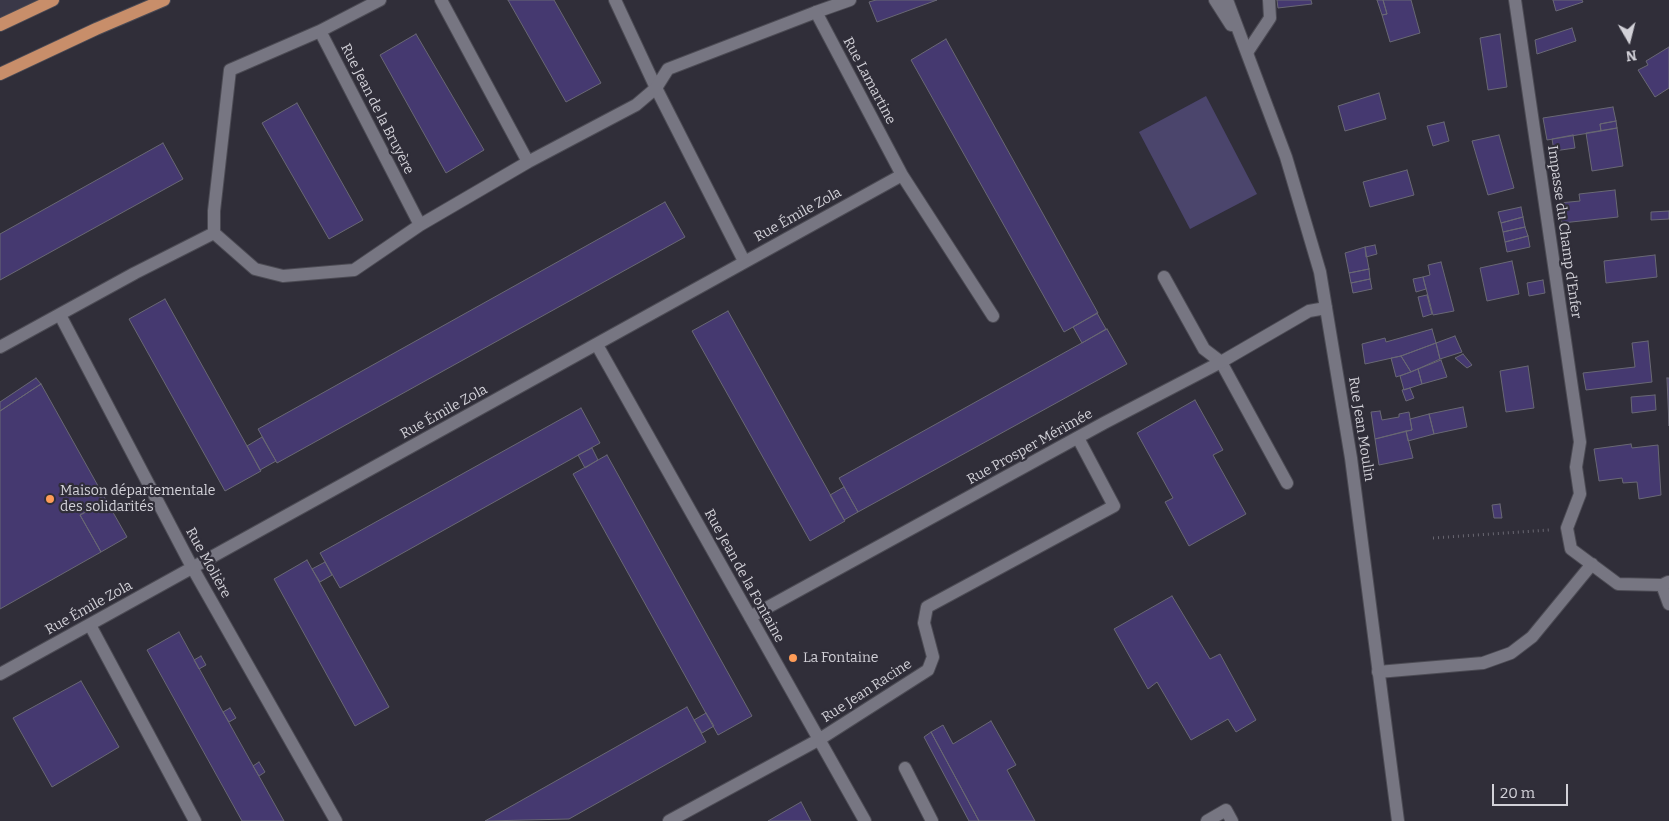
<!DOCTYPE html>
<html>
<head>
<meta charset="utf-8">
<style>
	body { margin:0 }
	#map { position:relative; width:1669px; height:821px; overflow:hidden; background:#302e39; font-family:Bitter,serif }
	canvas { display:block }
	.north { position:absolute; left:1604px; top:15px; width:50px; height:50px; -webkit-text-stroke:4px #302e39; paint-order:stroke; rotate:172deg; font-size:14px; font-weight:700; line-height:20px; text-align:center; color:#d2d1d8 }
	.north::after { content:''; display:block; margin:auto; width:18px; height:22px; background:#d2d1d8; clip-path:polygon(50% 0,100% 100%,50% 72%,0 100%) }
	.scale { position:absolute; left:1492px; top:784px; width:76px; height:22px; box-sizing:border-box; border:2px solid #d2d1d8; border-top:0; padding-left:6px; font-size:15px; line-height:18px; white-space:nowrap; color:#d2d1d8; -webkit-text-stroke:4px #302e39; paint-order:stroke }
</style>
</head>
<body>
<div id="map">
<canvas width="1669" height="821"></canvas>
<div class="north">N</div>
<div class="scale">20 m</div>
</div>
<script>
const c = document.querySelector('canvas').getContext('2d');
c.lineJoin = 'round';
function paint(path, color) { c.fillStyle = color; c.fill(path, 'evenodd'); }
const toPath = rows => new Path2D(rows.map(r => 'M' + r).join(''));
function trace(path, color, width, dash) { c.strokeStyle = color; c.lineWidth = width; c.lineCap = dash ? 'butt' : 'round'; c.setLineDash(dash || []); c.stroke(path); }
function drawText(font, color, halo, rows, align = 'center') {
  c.font = font + ' Bitter,serif'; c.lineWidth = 4.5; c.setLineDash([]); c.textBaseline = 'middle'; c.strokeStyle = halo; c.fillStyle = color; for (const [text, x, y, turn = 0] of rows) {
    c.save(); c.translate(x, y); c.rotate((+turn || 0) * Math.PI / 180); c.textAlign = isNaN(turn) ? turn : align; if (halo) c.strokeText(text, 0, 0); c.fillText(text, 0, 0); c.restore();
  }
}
const built = toPath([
	[0,0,37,0,0,18]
]);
const green = toPath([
	[1206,96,1257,194,1190,229,1139,132]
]);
const building = toPath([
	[508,0,554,0,601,83,566,102,508,0],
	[876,0,937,0,877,22,869,2,876,0],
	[1277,0,1311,0,1312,4,1278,8,1277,0],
	[1377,0,1383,0,1387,14,1382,15,1377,0],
	[1383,0,1411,0,1420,33,1390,42,1382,15,1387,14,1383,0],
	[1553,0,1582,0,1583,2,1556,11,1553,0],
	[1572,28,1576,41,1537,54,1535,40,1572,28],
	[416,34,484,150,446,173,380,55,416,34],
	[1500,34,1507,87,1488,90,1480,38,1500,34],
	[946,39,1098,313,1064,332,911,60,946,39],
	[1669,47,1669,88,1655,97,1638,70,1648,65,1646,61,1669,47],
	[1379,93,1386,119,1345,131,1338,106,1379,93],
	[297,103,363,220,329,239,262,123,297,103],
	[1613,107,1616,121,1600,124,1601,131,1547,140,1543,118,1613,107],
	[1616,121,1617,128,1601,131,1600,124,1616,121],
	[1444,122,1449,141,1433,146,1427,126,1444,122],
	[1617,128,1623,166,1592,171,1586,133,1617,128],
	[1499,135,1514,188,1488,195,1472,141,1499,135],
	[1573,135,1575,148,1554,151,1552,139,1573,135],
	[163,143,183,179,0,280,0,234,163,143],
	[1407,170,1414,195,1370,207,1363,182,1407,170],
	[1615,190,1618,217,1562,223,1559,203,1580,201,1579,194,1615,190],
	[665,202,685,237,277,463,258,429,665,202],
	[1521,207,1523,217,1501,223,1498,212,1521,207],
	[1669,211,1669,219,1651,220,1651,212,1669,211],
	[1523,217,1525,227,1503,232,1501,223,1523,217],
	[1525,227,1528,236,1505,242,1503,232,1525,227],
	[1528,236,1530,247,1507,252,1505,242,1528,236],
	[1375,245,1377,254,1366,257,1365,247,1375,245],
	[1365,247,1369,269,1349,273,1345,253,1365,247],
	[1655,255,1657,277,1606,283,1604,261,1655,255],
	[1512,261,1519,294,1487,301,1480,268,1512,261],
	[1441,262,1454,311,1433,315,1423,277,1430,275,1428,265,1441,262],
	[1369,269,1370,279,1351,283,1349,273,1369,269],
	[1423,277,1426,289,1416,292,1413,279,1423,277],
	[1370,279,1372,289,1353,293,1351,283,1370,279],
	[1543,280,1545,293,1529,296,1527,283,1543,280],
	[1427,295,1432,314,1423,317,1418,297,1427,295],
	[165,299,261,471,225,491,129,319,165,299],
	[728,311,845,521,810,541,692,331,728,311],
	[1097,313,1106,329,1082,343,1073,327,1097,313],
	[1107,329,1127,364,858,512,839,478,1107,329],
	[1432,329,1436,343,1401,356,1365,364,1362,344,1385,338,1386,342,1432,329],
	[1455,336,1462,352,1440,359,1436,343,1455,336],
	[1648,341,1652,382,1586,390,1583,373,1635,367,1632,343,1648,341],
	[1436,343,1440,359,1411,372,1401,356,1436,343],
	[1463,354,1472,365,1467,368,1455,358,1463,354],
	[1401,356,1411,372,1396,377,1391,358,1401,356],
	[1441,360,1447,377,1422,384,1418,369,1441,360],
	[1528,366,1534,408,1506,412,1500,371,1528,366],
	[1418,369,1422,384,1404,390,1400,376,1418,369],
	[36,378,41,384,0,411,0,402,36,378],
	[1667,378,1669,378,1669,426,1667,378],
	[41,384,102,493,99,505,80,515,101,552,0,609,0,411,41,384],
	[1410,388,1414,398,1406,401,1402,390,1410,388],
	[1655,395,1656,410,1632,413,1631,397,1655,395],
	[1195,400,1223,450,1213,455,1246,514,1189,546,1165,502,1173,498,1137,433,1195,400],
	[1463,407,1467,427,1434,434,1429,414,1463,407],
	[581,408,600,443,340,588,320,553,581,408],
	[1380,411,1382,420,1399,417,1399,414,1409,412,1412,430,1375,439,1371,412,1380,411],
	[1429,414,1434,434,1408,441,1406,431,1412,430,1410,419,1429,414],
	[1406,431,1413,458,1379,465,1375,439,1406,431],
	[262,437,276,461,260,470,247,446,262,437],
	[1631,444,1632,448,1658,445,1661,495,1639,499,1637,482,1623,483,1622,478,1599,481,1594,449,1631,444],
	[592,448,598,460,585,468,578,455,592,448],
	[607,455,752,716,718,735,573,474,607,455],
	[844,487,858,512,844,520,830,495,844,487],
	[102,493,127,537,101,552,80,515,99,505,102,493],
	[1500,504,1502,518,1494,518,1492,505,1500,504],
	[307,560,389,707,355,726,274,579,307,560],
	[325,562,332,575,320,582,312,569,325,562],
	[1172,596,1210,659,1220,654,1256,720,1236,732,1228,719,1191,740,1157,682,1148,689,1114,629,1172,596],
	[179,632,223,712,284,821,242,821,147,650,179,632],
	[201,656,206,665,199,669,194,660,201,656],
	[81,681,119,747,52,787,13,718,81,681],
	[687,707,706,742,569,819,485,821,687,707],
	[230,708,236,718,229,722,223,712,230,708],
	[706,713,714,726,702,733,694,720,706,713],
	[991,721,1016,765,1007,770,1035,821,979,821,931,732,943,725,953,744,991,721],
	[931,732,979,821,969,821,924,737,931,732],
	[259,762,265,772,259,776,253,766,259,762],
	[801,802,811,821,768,821,801,802]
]);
const path = toPath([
	[1433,538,1549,530]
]);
const lane = toPath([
	[615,0,656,88],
	[816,12,850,0],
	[1164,277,1204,349,1221,362,1287,483],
	[90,625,195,821],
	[905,768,932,821],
	[1207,821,1226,810,1232,821]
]);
const street = toPath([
	[1515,0,1580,442,1576,467,1580,494,1567,528,1571,549,1618,584,1662,585],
	[320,31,380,0],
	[1248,51,1270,18,1269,0],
	[656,88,668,69,816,12,902,175,993,316],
	[528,162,636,105,656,88,744,261],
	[420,225,528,162,441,0],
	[60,315,192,567,336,821],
	[597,345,865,821],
	[0,347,135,273,214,233,214,211,230,70,320,31,420,225,354,270,283,276,255,269,214,233],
	[1668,582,1662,585,1669,604],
	[750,617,1104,423,1221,362,1309,311,1326,308],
	[1378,672,1483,663,1511,653,1532,637,1592,564],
	[0,674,902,175],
	[669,821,820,739,928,670,933,657,924,623,927,607,1114,506,1078,438]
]);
const secondary = toPath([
	[1215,0,1231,25],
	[1227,0,1286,157,1320,272,1351,458,1398,821]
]);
const primary = toPath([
	[0,25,53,0],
	[0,74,96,29,164,0]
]);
const markers = [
	[50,499,5,"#fe9c57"],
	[793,658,5,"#fe9c57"]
];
const streetNames = [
	["Rue Lamartine",869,81,62],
	["Rue Jean de la Bruyère",377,109,63],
	["Rue Émile Zola",798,215,-29],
	["Impasse du Champ d'Enfer",1564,232,82],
	["Rue Émile Zola",444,412,-29],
	["Rue Jean Moulin",1361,429,81],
	["Rue Prosper Mérimée",1030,447,-29],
	["Rue Molière",208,563,61],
	["Rue Jean de la Fontaine",744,576,61],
	["Rue Émile Zola",89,608,-29],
	["Rue Jean Racine",867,691,-33]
];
const poiNames = [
	["Maison départementale",60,491],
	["des solidarités",60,507],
	["La Fontaine",803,658]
];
paint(built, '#3a3848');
paint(green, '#4b456c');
paint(building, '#453970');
trace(building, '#696874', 1);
trace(lane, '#4c4b54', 14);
trace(street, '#4c4b54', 14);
trace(secondary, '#4c4b54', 14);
trace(primary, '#4c4b54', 14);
trace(path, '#696771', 3, [1, 4]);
trace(lane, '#777682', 12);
trace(street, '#777682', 12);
trace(secondary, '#777682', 12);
trace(primary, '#c88e6a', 12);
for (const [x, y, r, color] of markers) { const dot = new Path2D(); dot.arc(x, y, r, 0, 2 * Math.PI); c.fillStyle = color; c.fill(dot); trace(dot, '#302e39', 2); }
drawText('14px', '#d2d1d8', '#302e39', streetNames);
drawText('14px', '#d2d1d8', '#302e39', poiNames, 'left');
</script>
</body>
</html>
